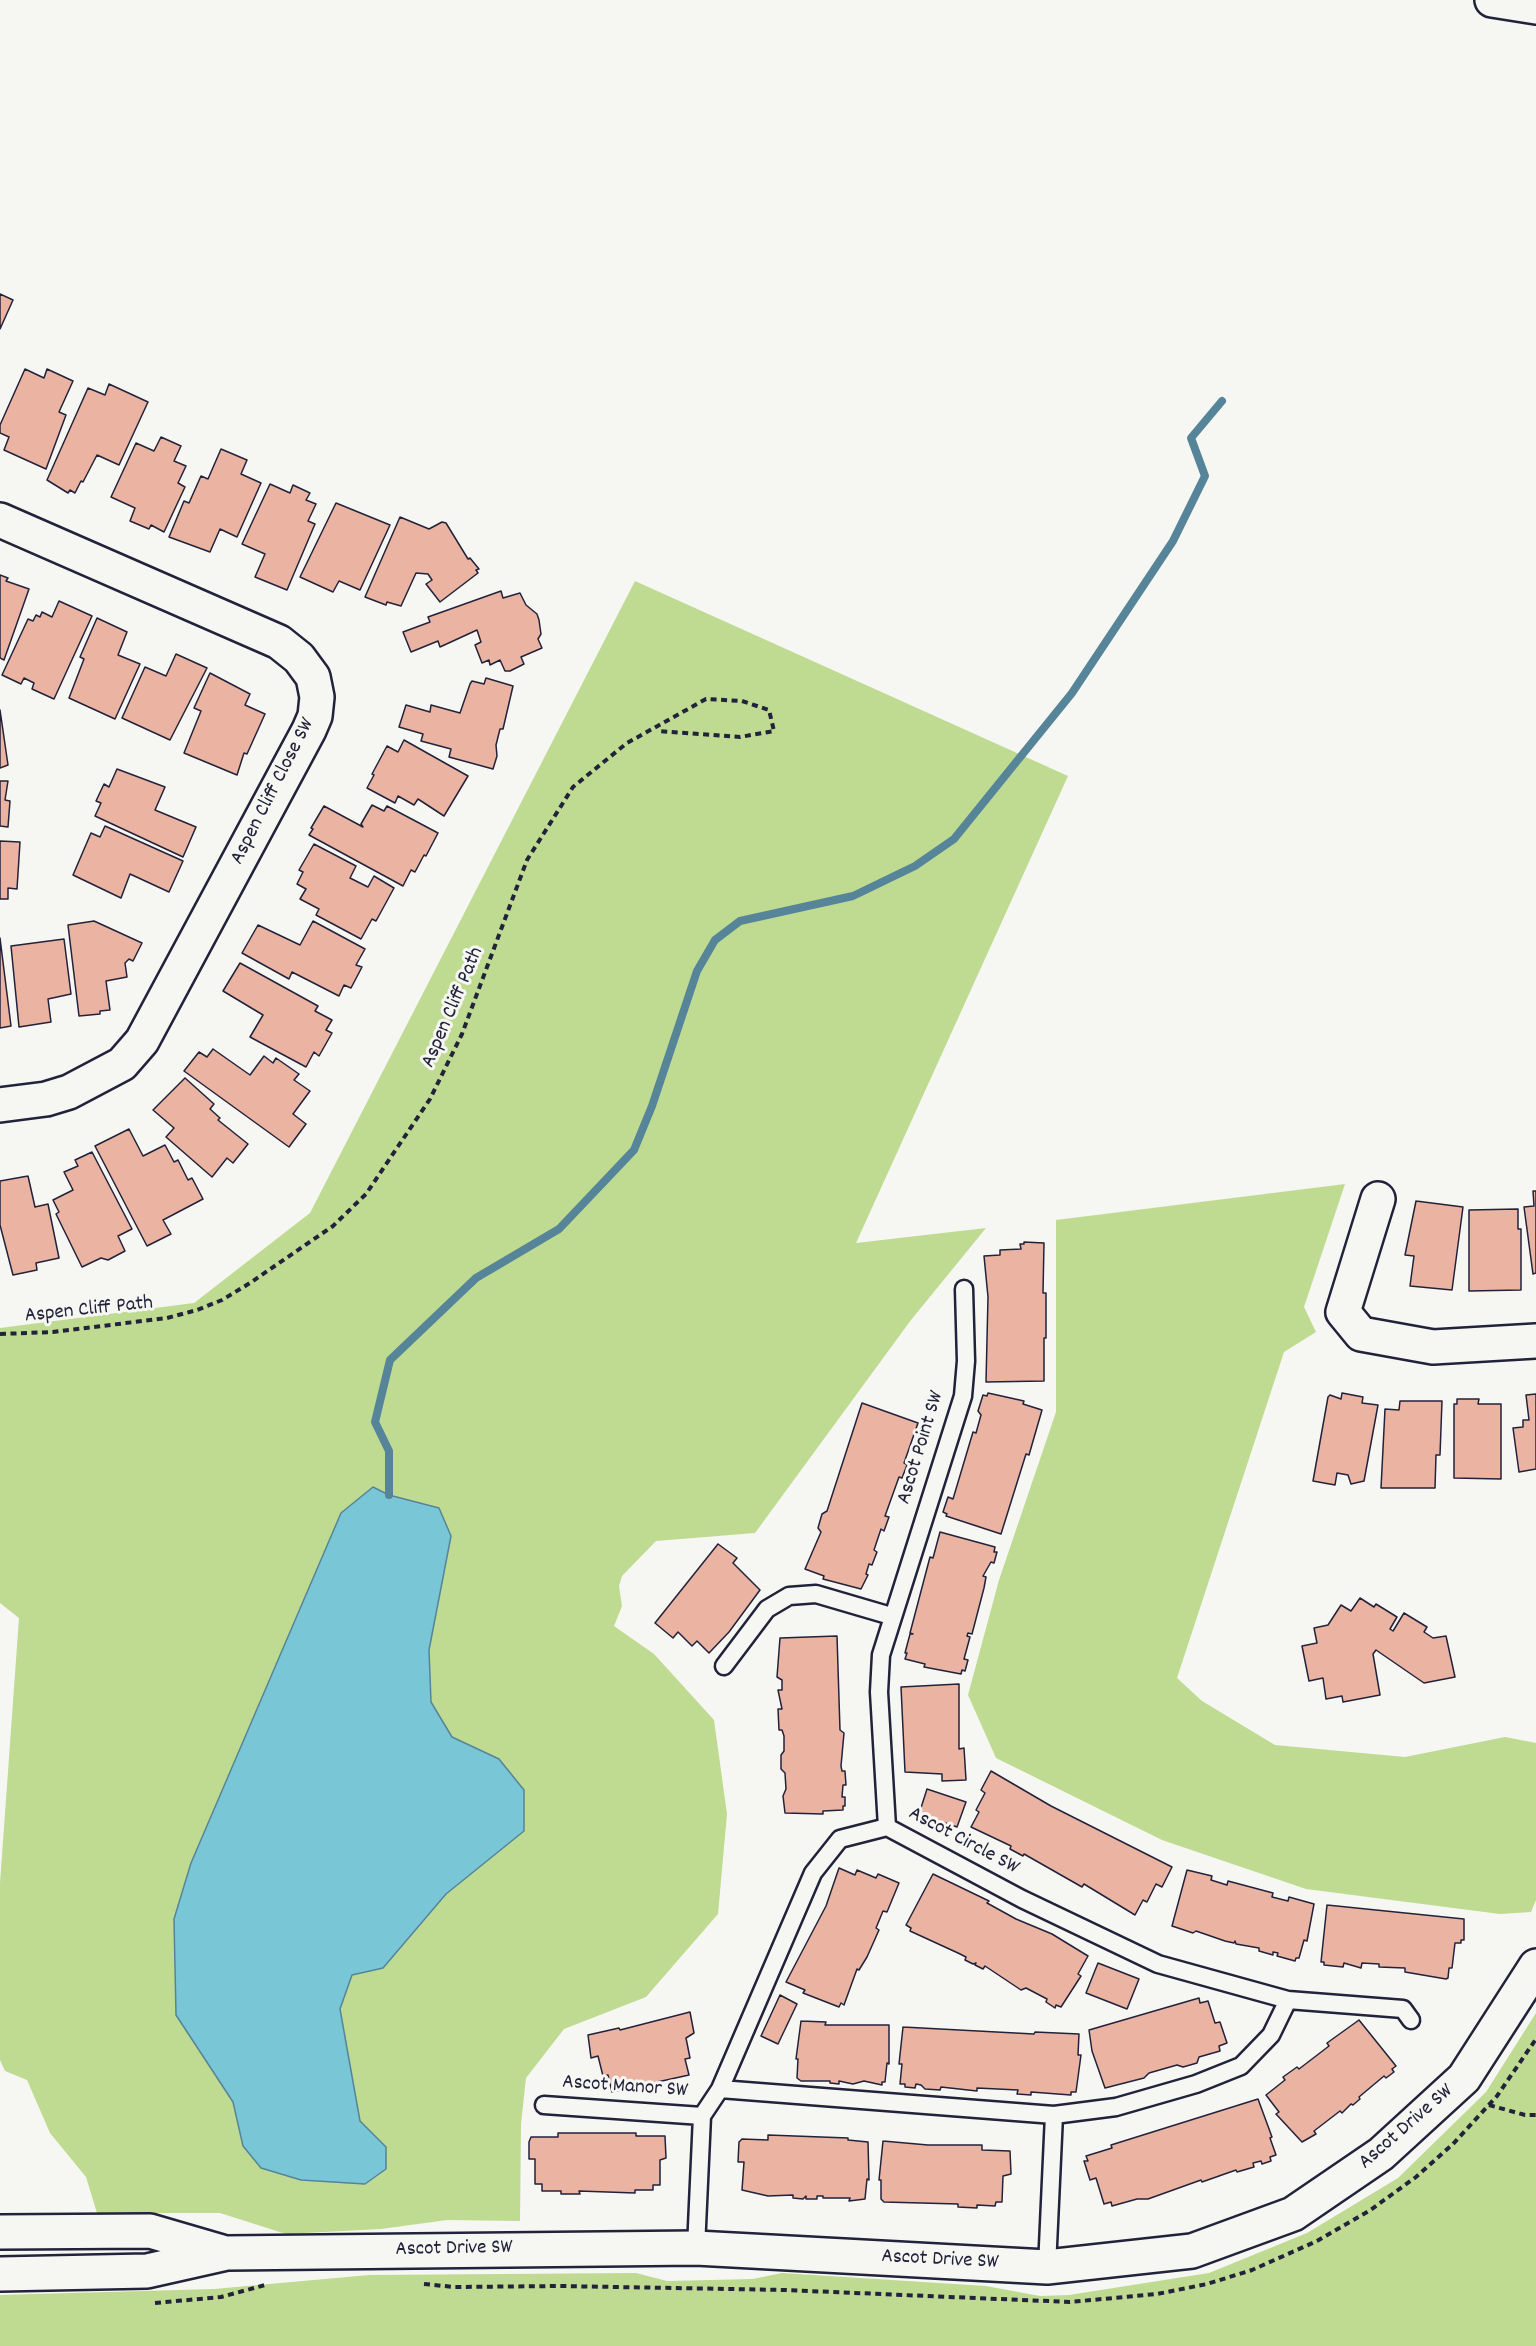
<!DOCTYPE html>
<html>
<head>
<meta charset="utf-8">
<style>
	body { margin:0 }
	canvas { display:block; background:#f6f6f2 }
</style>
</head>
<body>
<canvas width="1536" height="2346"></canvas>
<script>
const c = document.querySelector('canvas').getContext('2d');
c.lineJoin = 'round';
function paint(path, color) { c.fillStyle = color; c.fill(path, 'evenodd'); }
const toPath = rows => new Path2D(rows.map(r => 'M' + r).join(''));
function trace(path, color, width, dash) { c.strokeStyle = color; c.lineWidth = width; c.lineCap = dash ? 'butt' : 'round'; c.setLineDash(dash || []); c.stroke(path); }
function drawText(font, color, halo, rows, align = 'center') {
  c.font = font + ' Dekko,sans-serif'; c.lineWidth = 6; c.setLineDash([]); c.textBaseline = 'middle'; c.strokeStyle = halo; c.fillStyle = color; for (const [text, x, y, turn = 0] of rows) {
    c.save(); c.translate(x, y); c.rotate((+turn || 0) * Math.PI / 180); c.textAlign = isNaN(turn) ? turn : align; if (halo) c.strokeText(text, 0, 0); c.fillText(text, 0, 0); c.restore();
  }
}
const green = toPath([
	[635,581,1068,776,856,1243,986,1228,911,1320,755,1533,656,1541,622,1576,619,1586,622,1606,614,1626,654,1654,714,1720,727,1814,718,1914,646,1997,564,2029,526,2078,521,2124,520,2221,447,2220,381,2229,286,2234,220,2213,97,2213,86,2177,50,2133,27,2080,5,2071,0,2060,0,1883,19,1618,0,1603,0,1328,194,1303,310,1213],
	[1345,1184,1304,1307,1316,1332,1284,1352,1177,1678,1202,1701,1275,1745,1405,1757,1505,1737,1536,1743,1536,1900,1531,1912,1500,1914,1306,1889,1162,1840,996,1758,968,1695,999,1580,1056,1412,1056,1220],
	[1536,2013,1536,2346,0,2346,0,2295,214,2289,369,2275,636,2273,667,2281,753,2279,782,2273,986,2286,1040,2296,1069,2295,1209,2273,1307,2233,1398,2178,1486,2092]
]);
const water = toPath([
	[373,1487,389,1495,439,1508,451,1536,429,1650,431,1702,452,1737,499,1759,524,1790,524,1831,446,1894,383,1968,352,1975,340,2009,360,2121,386,2147,386,2169,365,2184,301,2180,261,2168,243,2146,233,2102,176,2015,174,1919,191,1863,341,1513,373,1487]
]);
const stream = toPath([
	[389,1495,389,1451,375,1422,390,1360,476,1278,559,1229,634,1150,652,1106,697,971,715,940,740,921,853,896,915,866,954,839,1072,693,1173,541,1205,476,1191,438,1222,401]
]);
const building = toPath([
	[0,294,13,300,0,329,0,294],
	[25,369,44,378,47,369,73,381,59,412,66,415,46,469,4,450,9,437,0,433,0,425,25,369],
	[109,384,148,402,119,465,97,455,83,482,81,481,75,493,70,490,68,493,47,480,88,388,105,395,109,384],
	[161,437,181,446,174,461,186,466,178,483,185,487,164,532,151,525,149,529,130,521,135,508,111,497,136,443,154,451,161,437],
	[221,449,247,460,241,474,261,483,237,537,220,529,210,552,169,537,184,501,189,503,201,476,208,479,221,449],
	[270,484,290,493,293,485,310,493,306,500,316,504,308,521,315,524,287,590,255,577,265,554,242,544,270,484],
	[336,503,390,525,360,590,339,581,333,592,300,577,336,503],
	[400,517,429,529,442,522,446,523,468,559,470,558,479,569,476,570,478,573,440,602,426,584,432,580,428,574,416,573,401,606,387,602,386,605,365,597,400,517],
	[0,575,8,578,6,581,29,589,4,660,0,658,0,575],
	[501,591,503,598,520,593,526,605,537,614,539,620,541,634,538,639,542,648,521,657,524,664,510,671,505,671,500,660,490,665,489,660,482,663,475,645,481,642,477,630,440,647,438,641,411,652,403,632,430,622,428,617,501,591],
	[59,601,92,616,54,699,32,689,34,683,24,678,21,684,2,675,28,619,33,621,36,615,40,617,42,612,52,617,59,601],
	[97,618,127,632,118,655,140,664,115,719,69,698,84,659,80,657,97,618],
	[176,654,207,668,170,740,122,718,145,667,166,676,176,654],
	[210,673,250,694,245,705,265,714,247,754,244,753,237,775,184,753,201,711,194,708,210,673],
	[486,678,513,686,503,729,500,729,496,745,497,756,493,769,449,757,451,749,421,741,423,734,399,727,406,705,430,712,431,705,460,713,470,684,472,681,484,684,486,678],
	[0,710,8,765,0,768,0,710],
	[404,740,468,776,444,816,418,799,414,805,398,796,395,803,367,788,374,775,372,774,387,746,398,752,404,740],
	[117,769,165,787,155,810,196,827,183,857,95,816,101,803,96,801,104,784,109,787,117,769],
	[0,781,8,781,5,800,10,801,8,827,0,826,0,781],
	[372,805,384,811,387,806,438,833,426,856,424,855,415,872,411,870,403,886,309,835,313,829,311,828,324,806,363,827,361,824,372,805],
	[105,826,183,861,169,892,130,874,121,898,73,875,91,833,100,837,105,826],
	[0,841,20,842,17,889,8,888,8,899,0,899,0,841],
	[314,844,356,866,350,878,368,887,374,876,394,888,376,921,372,919,361,939,316,915,319,909,300,899,306,889,297,884,303,872,299,870,314,844],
	[94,921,142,943,133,961,129,959,125,963,127,977,106,981,110,1010,100,1011,100,1014,79,1016,68,925,94,921],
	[313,921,365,949,356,965,362,967,351,988,344,985,339,996,292,972,289,979,242,953,258,925,300,945,313,921],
	[0,938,11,1026,0,1028,0,938],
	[64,939,71,994,48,999,51,1022,19,1027,11,946,64,939],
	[240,963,318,1006,315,1011,332,1020,326,1030,332,1033,319,1056,314,1052,306,1067,250,1037,263,1015,223,991,240,963],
	[213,1049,250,1075,264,1056,273,1063,276,1058,299,1074,294,1080,310,1091,293,1114,306,1124,289,1147,184,1071,199,1052,207,1057,213,1049],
	[185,1078,214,1104,210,1109,220,1118,218,1120,248,1144,233,1163,227,1158,212,1177,166,1137,174,1128,153,1110,185,1078],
	[129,1129,143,1156,165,1145,174,1162,178,1160,188,1180,192,1178,203,1199,163,1220,171,1234,147,1246,95,1146,129,1129],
	[92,1152,132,1229,118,1236,125,1251,108,1260,101,1258,82,1267,56,1214,59,1212,53,1200,73,1190,64,1172,78,1166,75,1160,92,1152],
	[28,1176,35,1207,48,1204,59,1258,36,1263,37,1270,13,1275,0,1225,0,1181,28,1176],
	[1533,1191,1536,1191,1536,1273,1533,1274,1524,1207,1534,1206,1533,1191],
	[1416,1201,1463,1207,1452,1290,1410,1286,1414,1256,1405,1255,1416,1201],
	[1518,1209,1518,1229,1521,1229,1521,1290,1469,1291,1469,1210,1518,1209],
	[1024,1242,1044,1243,1043,1293,1046,1293,1046,1338,1044,1338,1044,1381,986,1382,988,1297,984,1256,1000,1255,1000,1250,1021,1249,1020,1244,1024,1244,1024,1242],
	[988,1393,1024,1401,1023,1404,1042,1410,1029,1455,1026,1454,1001,1534,946,1516,947,1514,943,1512,948,1497,953,1499,973,1432,976,1433,981,1415,978,1411,983,1395,987,1396,988,1393],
	[1342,1393,1363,1397,1362,1403,1378,1405,1364,1481,1351,1484,1348,1475,1337,1473,1335,1485,1313,1481,1328,1397,1330,1395,1341,1399,1342,1393],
	[1536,1394,1536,1469,1519,1472,1513,1428,1523,1427,1523,1420,1529,1420,1526,1395,1536,1394],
	[1457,1399,1479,1399,1478,1404,1501,1404,1501,1479,1454,1478,1454,1404,1457,1404,1457,1399],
	[1400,1401,1442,1401,1440,1455,1436,1455,1435,1488,1381,1488,1385,1409,1399,1410,1400,1401],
	[862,1403,918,1423,904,1463,907,1465,902,1478,899,1477,885,1516,889,1517,884,1531,881,1529,874,1550,877,1552,872,1565,869,1564,866,1574,868,1575,861,1589,823,1579,824,1576,805,1569,821,1532,818,1528,822,1514,827,1511,862,1403],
	[940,1532,995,1547,994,1552,997,1552,994,1563,991,1562,983,1576,986,1577,984,1588,972,1634,968,1633,967,1636,970,1637,964,1659,968,1660,965,1671,962,1670,961,1674,924,1667,925,1664,905,1659,907,1653,905,1653,910,1634,913,1634,910,1633,930,1557,933,1558,940,1532],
	[718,1544,737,1558,733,1563,760,1590,729,1632,709,1653,697,1641,692,1646,678,1632,673,1638,655,1623,718,1544],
	[1360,1598,1374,1607,1376,1604,1397,1617,1390,1629,1393,1631,1404,1613,1427,1627,1424,1632,1433,1638,1446,1636,1455,1677,1424,1683,1376,1650,1373,1654,1380,1695,1343,1702,1342,1696,1326,1699,1323,1678,1309,1681,1302,1646,1317,1643,1314,1628,1328,1625,1341,1605,1351,1611,1360,1598],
	[837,1636,840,1730,844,1733,841,1766,842,1771,845,1771,846,1785,843,1785,842,1797,845,1797,845,1806,843,1806,843,1810,823,1811,823,1814,785,1813,783,1796,786,1789,785,1773,781,1769,781,1755,784,1751,784,1736,782,1730,779,1730,778,1709,782,1709,778,1690,782,1690,782,1680,777,1677,780,1638,837,1636],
	[959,1684,959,1749,964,1748,966,1780,942,1781,942,1774,905,1772,901,1687,959,1684],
	[991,1771,1051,1806,1172,1867,1162,1887,1156,1884,1147,1902,1143,1900,1135,1915,1084,1884,1082,1887,1024,1854,1023,1856,1010,1849,1011,1846,971,1827,979,1812,976,1810,985,1793,981,1790,991,1771],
	[927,1789,966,1802,957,1827,919,1814,927,1789],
	[839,1868,855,1875,857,1870,876,1878,878,1874,899,1883,887,1912,883,1911,876,1928,879,1930,867,1957,859,1970,857,1969,844,2005,841,2003,839,2007,803,1993,805,1990,786,1982,826,1906,839,1868],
	[1187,1870,1212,1876,1211,1880,1227,1885,1228,1881,1273,1893,1272,1897,1288,1901,1289,1897,1314,1904,1307,1941,1304,1940,1299,1958,1296,1958,1295,1961,1277,1956,1278,1953,1273,1952,1273,1955,1259,1951,1259,1948,1236,1944,1235,1941,1234,1943,1225,1941,1196,1931,1193,1933,1172,1926,1187,1870],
	[933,1874,989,1901,987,1903,1016,1919,1052,1934,1088,1956,1078,1974,1081,1976,1061,2007,1056,2005,1055,2008,1046,2002,1047,1999,1026,1988,1021,1990,985,1966,983,1969,975,1965,976,1963,973,1964,965,1960,966,1957,958,1953,910,1931,911,1928,906,1925,933,1874],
	[1327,1905,1464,1919,1464,1940,1461,1940,1461,1943,1455,1943,1452,1968,1449,1968,1448,1978,1446,1979,1405,1972,1405,1968,1379,1967,1379,1964,1362,1963,1361,1968,1344,1963,1343,1967,1324,1965,1324,1962,1321,1962,1327,1905],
	[1098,1963,1139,1979,1127,2009,1086,1993,1098,1963],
	[780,1995,797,2004,778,2044,761,2036,780,1995],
	[1199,1998,1200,2003,1208,2001,1215,2023,1220,2022,1227,2043,1219,2046,1220,2051,1199,2057,1197,2063,1183,2067,1177,2065,1149,2073,1144,2078,1105,2088,1092,2051,1089,2030,1199,1998],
	[690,2012,694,2033,686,2038,690,2058,685,2059,689,2075,612,2092,608,2075,603,2076,598,2056,591,2058,588,2035,619,2028,620,2030,690,2012],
	[1359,2020,1396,2066,1392,2069,1394,2072,1386,2078,1384,2076,1359,2097,1360,2099,1353,2105,1351,2104,1342,2113,1340,2111,1314,2131,1316,2134,1302,2142,1276,2114,1279,2112,1266,2095,1285,2080,1283,2077,1297,2067,1299,2069,1329,2046,1327,2043,1359,2020],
	[801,2021,826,2022,825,2025,889,2025,889,2064,887,2063,885,2082,882,2082,882,2085,864,2081,853,2084,839,2081,839,2084,830,2083,830,2081,801,2081,797,2078,798,2059,796,2059,801,2021],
	[903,2027,1034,2034,1035,2032,1079,2034,1078,2055,1081,2055,1076,2092,1071,2092,1071,2095,1031,2092,1031,2095,1017,2094,1018,2090,977,2088,977,2091,941,2087,940,2090,925,2089,921,2085,916,2084,915,2088,905,2087,905,2084,900,2084,902,2064,899,2064,903,2027],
	[1258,2099,1272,2137,1270,2138,1276,2155,1270,2157,1271,2161,1262,2164,1261,2161,1253,2163,1254,2167,1237,2172,1236,2170,1202,2182,1201,2180,1148,2199,1137,2199,1112,2206,1111,2202,1104,2204,1096,2178,1090,2180,1084,2161,1088,2161,1086,2156,1112,2148,1111,2145,1258,2099],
	[558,2133,636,2133,636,2136,665,2136,666,2158,660,2160,660,2185,653,2185,653,2190,635,2190,635,2193,579,2191,580,2194,561,2194,561,2191,542,2191,542,2184,535,2184,535,2159,529,2159,529,2142,531,2137,558,2137,558,2133],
	[768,2135,848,2138,848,2140,868,2142,869,2180,867,2179,865,2199,849,2201,850,2198,823,2198,823,2196,817,2196,817,2199,806,2199,806,2196,803,2199,793,2198,793,2195,768,2196,742,2190,744,2162,738,2162,739,2142,742,2139,768,2140,768,2135],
	[883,2141,928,2145,982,2145,982,2150,1010,2151,1011,2174,1003,2176,1002,2202,996,2202,995,2206,977,2205,977,2208,958,2207,958,2204,884,2202,881,2199,881,2180,879,2180,883,2141]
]);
const path = toPath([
	[0,1334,53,1332,167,1318,197,1310,222,1300,250,1283,333,1226,366,1194,430,1099,462,1034,527,860,573,787,627,743,706,699,742,701,769,710,774,731,740,737,658,731],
	[1489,2105,1525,2115,1536,2115],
	[424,2284,454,2287,560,2286,785,2290,1070,2302,1157,2294,1207,2284,1252,2270,1317,2241,1369,2211,1416,2177,1453,2144,1497,2096,1536,2039],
	[155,2303,221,2297,265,2285]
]);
const service = toPath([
	[724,1666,767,1609,789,1596,816,1594,891,1616],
	[887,1827,879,1692,881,1655,963,1396,966,1361,964,1289],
	[720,2089,1054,2115,1116,2107,1196,2084,1241,2066,1271,2035,1288,2000],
	[544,2105,702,2116],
	[696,2248,702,2116,720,2089,813,1873,840,1839,887,1827,1022,1899,1158,1964,1288,2000,1403,2009,1411,2020],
	[1047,2267,1054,2115]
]);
const minor = toPath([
	[0,520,279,642,299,658,313,677,317,697,315,716,309,730,142,1041,122,1064,69,1092,46,1099,0,1105],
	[1378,1199,1343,1312,1361,1334,1433,1347,1536,1341],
	[0,2232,150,2231,222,2252],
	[0,2274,147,2271,227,2253,696,2248,1047,2267,1192,2251,1293,2214,1381,2154,1464,2078,1536,1966]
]);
const motorway = toPath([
	[1492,0,1536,7]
]);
const streetNames = [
	["Aspen Cliff Close SW",274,792,-63],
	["Aspen Cliff Path",454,1008,-67],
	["Aspen Cliff Path",89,1311,-6],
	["Ascot Point SW",922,1448,-73],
	["Ascot Circle SW",963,1842,28],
	["Ascot Manor SW",625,2088,4],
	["Ascot Drive SW",1407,2128,-41],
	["Ascot Drive SW",454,2250,-1],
	["Ascot Drive SW",940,2261,3]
];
paint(green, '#bfdb92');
paint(water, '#79c6d7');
trace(water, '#568499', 1.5);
trace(stream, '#568499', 8);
paint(building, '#ebb3a1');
trace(building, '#22223b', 1.5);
trace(service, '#22223b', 21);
trace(minor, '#22223b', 38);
trace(motorway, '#22223b', 38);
trace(path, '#22223b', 4, [6, 4.5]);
trace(service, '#f6f6f2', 16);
trace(minor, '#f6f6f2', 33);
trace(motorway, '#f6f6f2', 33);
drawText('21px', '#22223b', '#f6f6f2', streetNames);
</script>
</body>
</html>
